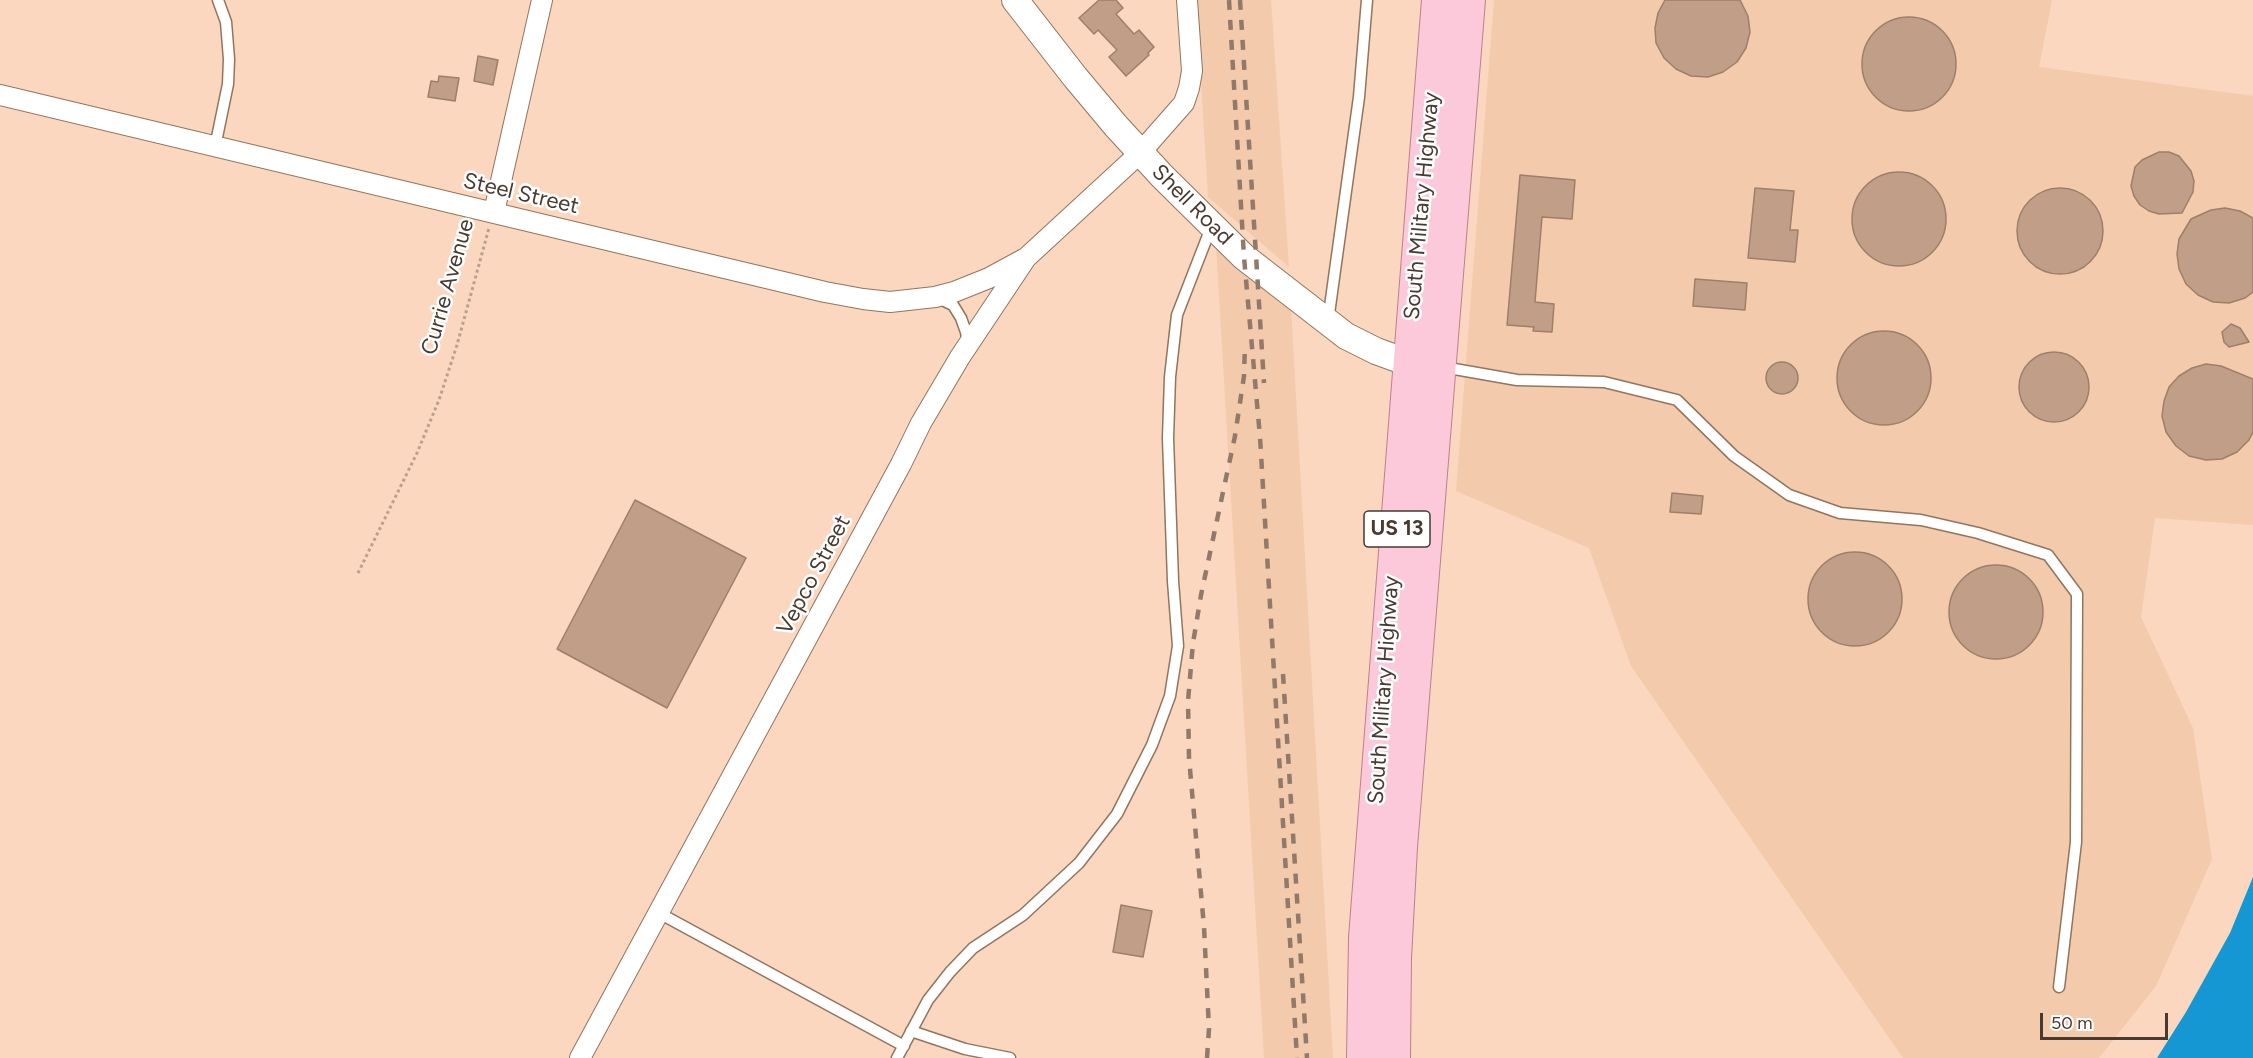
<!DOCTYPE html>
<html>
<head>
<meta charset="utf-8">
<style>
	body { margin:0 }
	#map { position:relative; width:2253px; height:1058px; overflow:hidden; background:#fad7be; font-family:Figtree,sans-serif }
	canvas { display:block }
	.scale { position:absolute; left:2040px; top:1013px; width:128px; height:27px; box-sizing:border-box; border:3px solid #483a30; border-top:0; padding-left:8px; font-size:18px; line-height:21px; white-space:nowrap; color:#483a30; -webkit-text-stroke:4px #fff; paint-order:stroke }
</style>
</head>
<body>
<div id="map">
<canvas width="2253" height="1058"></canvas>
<div class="scale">50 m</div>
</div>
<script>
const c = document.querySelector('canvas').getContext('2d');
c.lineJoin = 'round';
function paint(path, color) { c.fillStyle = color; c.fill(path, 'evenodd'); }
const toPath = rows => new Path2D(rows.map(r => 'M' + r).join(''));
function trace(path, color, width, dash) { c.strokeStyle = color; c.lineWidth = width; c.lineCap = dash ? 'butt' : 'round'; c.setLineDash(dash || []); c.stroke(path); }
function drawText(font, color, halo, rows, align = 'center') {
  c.font = font + ' Figtree,sans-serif'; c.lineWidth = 5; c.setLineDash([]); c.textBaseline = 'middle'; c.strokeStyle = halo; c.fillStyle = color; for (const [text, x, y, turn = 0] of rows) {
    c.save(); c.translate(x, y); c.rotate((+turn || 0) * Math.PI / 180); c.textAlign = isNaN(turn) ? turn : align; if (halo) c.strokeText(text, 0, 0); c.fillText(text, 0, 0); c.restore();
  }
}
const built = toPath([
	[1196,0,1271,0,1289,267,1208,197],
	[1494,0,2052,0,2039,67,2253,96,2253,525,2155,518,2141,617,2193,728,2212,859,2156,986,2099,1058,1903,1058,1631,666,1589,548,1456,491],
	[1216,245,1291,307,1333,1058,1264,1058]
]);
const water = toPath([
	[2253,877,2253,1058,2157,1058,2186,1012,2230,933]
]);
const building = toPath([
	[1099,0,1116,0,1123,8,1116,14,1134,34,1139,30,1154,47,1148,53,1149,55,1126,76,1109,57,1117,50,1098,30,1094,34,1079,18,1099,0],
	[1665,0,1740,0,1748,16,1750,32,1746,48,1737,62,1723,72,1708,77,1691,76,1676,69,1664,58,1656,43,1655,28,1658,13,1665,0],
	'1862 64a47 47 0 1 1 94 0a47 47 0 1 1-94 0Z',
	[478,56,498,60,493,85,474,81,478,56],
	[439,76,459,78,455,101,428,97,431,81,438,82,439,76],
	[2159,152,2169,152,2179,156,2191,171,2194,181,2193,192,2182,213,2159,214,2149,211,2140,205,2134,196,2131,186,2135,167,2142,160,2159,152],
	'1852 219a47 47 0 1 1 94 0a47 47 0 1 1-94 0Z',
	[1520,175,1575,180,1572,219,1542,217,1535,302,1554,304,1552,332,1533,331,1534,327,1507,325,1520,175],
	[1755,188,1794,191,1790,230,1798,230,1795,262,1748,258,1755,188],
	'2017 231a43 43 0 1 1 86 0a43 43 0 1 1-86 0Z',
	[2225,208,2240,211,2253,218,2253,292,2245,298,2229,303,2213,302,2198,295,2186,284,2179,269,2177,254,2179,239,2191,219,2211,210,2225,208],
	[1695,279,1747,283,1745,310,1693,306,1695,279],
	[2231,324,2240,328,2249,342,2229,347,2224,342,2222,332,2231,324],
	'1837 378a47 47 0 1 1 94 0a47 47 0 1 1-94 0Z',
	'2019 387a35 35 0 1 1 70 0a35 35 0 1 1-70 0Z',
	'1766 378a16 16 0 1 1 32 0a16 16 0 1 1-32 0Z',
	[2206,364,2221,366,2253,379,2253,432,2249,440,2237,452,2222,459,2206,460,2189,456,2176,446,2166,432,2162,416,2164,401,2169,387,2179,376,2192,368,2206,364],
	[1672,493,1703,496,1701,514,1670,512,1672,493],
	[635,500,746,558,667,708,557,649,635,500],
	'1808 599a47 47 0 1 1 94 0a47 47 0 1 1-94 0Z',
	'1949 612a47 47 0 1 1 94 0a47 47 0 1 1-94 0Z',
	[1121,905,1152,911,1143,957,1113,952,1121,905]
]);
const path = toPath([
	[358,573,417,453,439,400,457,345,489,228]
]);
const service = toPath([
	[215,147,228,84,229,59,226,22,218,0],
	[938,298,953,305,961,318,966,332,968,344],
	[1328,321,1359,97,1367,0],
	[1443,367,1517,380,1604,382,1677,400,1734,456,1789,495,1840,513,1921,520,1978,533,2048,555,2077,594,2076,842,2059,987],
	[659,913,904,1046],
	[911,1031,965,1049,1010,1058],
	[897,1058,928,1000,950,972,973,948,1023,915,1079,863,1117,814,1152,745,1170,696,1178,646,1173,581,1168,438,1170,377,1177,315,1212,225]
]);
const minor = toPath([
	[0,95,825,292,863,299,890,302,935,297,954,292,989,278,1024,259],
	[494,212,542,0],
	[580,1058,901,464,921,423,960,357,1026,258,1140,153,1184,103,1189,88,1192,71,1187,0]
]);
const tertiary = toPath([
	[1015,0,1075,77,1116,126,1162,176,1244,257,1346,336,1376,351,1409,363]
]);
const primary = toPath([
	[1363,1058,1365,938,1438,0],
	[1394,1058,1395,958,1401,847,1469,0]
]);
const rail = toPath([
	[1229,0,1244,257,1260,437,1297,1058],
	[1240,0,1264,383],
	[1283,674,1307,1058],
	[1207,1058,1209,1029,1204,927,1189,758,1188,701,1193,643,1201,595,1235,436,1244,376,1245,345]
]);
const shields = [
	[1397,529,66]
];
const shieldNames = [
	["US 13",1397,529]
];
const streetNames = [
	["Steel Street",521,194,13],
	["Shell Road",1192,205,45],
	["South Military Highway",1422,206,-85],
	["Currie Avenue",448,287,-74],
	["Vepco Street",814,575,-62],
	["South Military Highway",1384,690,-86]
];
paint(built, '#f3caac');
paint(water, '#1597d4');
paint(building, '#c09e87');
trace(building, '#9f7f69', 1.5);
trace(service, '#93745d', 13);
trace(minor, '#93745d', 22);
trace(tertiary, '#93745d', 28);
trace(primary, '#ba808f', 34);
trace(path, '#bca08d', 3, [3, 3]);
trace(service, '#fff', 10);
trace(minor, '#fff', 20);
trace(tertiary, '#fff', 26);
trace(primary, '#fbc9da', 32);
trace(rail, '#917a6a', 4.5, [10, 10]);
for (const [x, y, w] of shields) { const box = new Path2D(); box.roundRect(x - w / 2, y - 18, w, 36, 4.5); c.fillStyle = '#fff'; c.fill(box); trace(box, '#483a30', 1.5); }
drawText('bold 21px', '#483a30', null, shieldNames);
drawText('22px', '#483a30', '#fff', streetNames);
</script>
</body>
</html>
